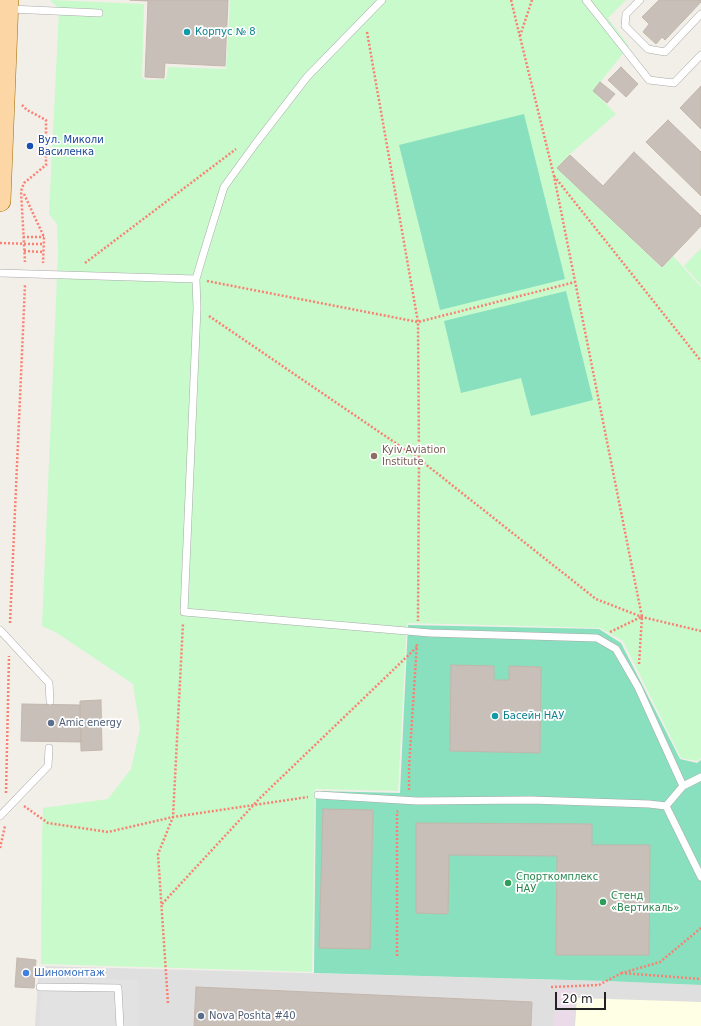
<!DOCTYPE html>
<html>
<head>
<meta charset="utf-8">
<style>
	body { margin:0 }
	#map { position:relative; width:701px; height:1026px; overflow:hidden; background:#f2efe9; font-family:"DejaVu Sans",sans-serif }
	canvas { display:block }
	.scale { position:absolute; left:555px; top:992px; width:51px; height:18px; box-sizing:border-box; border:2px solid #222; border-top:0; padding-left:5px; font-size:12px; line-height:14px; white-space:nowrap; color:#222; -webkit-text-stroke:3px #fff; paint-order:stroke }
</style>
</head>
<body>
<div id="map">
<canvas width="701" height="1026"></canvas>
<div class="scale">20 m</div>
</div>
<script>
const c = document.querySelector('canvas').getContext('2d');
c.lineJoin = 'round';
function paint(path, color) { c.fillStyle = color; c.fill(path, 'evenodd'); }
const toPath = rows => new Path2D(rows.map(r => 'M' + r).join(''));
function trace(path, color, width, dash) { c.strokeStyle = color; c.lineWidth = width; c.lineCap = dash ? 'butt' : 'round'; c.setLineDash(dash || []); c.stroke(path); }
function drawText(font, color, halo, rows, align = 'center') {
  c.font = font + ' "DejaVu Sans",sans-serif'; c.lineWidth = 3.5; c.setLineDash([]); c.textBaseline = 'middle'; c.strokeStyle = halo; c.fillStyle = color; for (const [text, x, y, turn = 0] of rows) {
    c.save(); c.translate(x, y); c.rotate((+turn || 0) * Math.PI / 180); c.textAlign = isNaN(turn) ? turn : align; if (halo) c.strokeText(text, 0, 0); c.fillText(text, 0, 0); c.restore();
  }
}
const residential = toPath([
	[39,966,606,981,701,985,701,1026,35,1026]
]);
const industrial = toPath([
	[557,989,575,990,573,1026,554,1026]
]);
const education = toPath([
	[577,998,701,1002,701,1026,575,1026]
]);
const park = toPath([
	[50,0,144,4,142,78,148,80,166,79,168,67,226,69,230,0,626,0,608,18,629,46,593,91,616,114,570,154,557,168,662,268,673,256,701,287,701,758,697,761,681,758,623,641,600,628,407,623,398,791,315,789,312,972,41,964,42,840,43,808,108,799,131,769,140,729,133,684,57,633,42,626,58,253,57,224,49,214,59,9],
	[701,248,701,285,684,266]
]);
const pitch = toPath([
	[524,114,565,279,440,310,399,145],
	[566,291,593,400,531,416,521,378,461,393,444,321],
	[408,625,599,629,621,643,680,759,697,763,701,760,701,985,606,981,314,973,316,791,400,793]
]);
const parking = toPath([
	[42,977,138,980,139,1026,39,1026]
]);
const building = toPath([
	[130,0,228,0,225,66,165,63,164,78,145,77,148,1,130,0],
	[659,0,701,0,701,2,665,40,662,37,656,44,643,32,649,24,642,17,659,0],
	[621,67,638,84,626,97,608,80,621,67],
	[600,82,615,94,607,103,593,91,600,82],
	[701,86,701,129,680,108,701,86],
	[668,120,701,152,701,196,646,142,668,120],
	[634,152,701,216,701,226,662,267,557,168,570,155,603,186,634,152],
	[451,665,494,666,494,680,509,680,509,666,541,667,540,753,450,751,451,665],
	[101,700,102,750,81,751,80,701,101,700],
	[22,704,80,705,81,742,21,741,22,704],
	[323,809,373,810,370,949,319,948,323,809],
	[416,823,592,824,592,845,650,845,649,955,556,955,557,856,449,855,448,914,416,913,416,823],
	[17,958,36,960,34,988,15,987,17,958],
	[196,987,532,1002,531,1026,194,1026,196,987]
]);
const path = toPath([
	[511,0,554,176,642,617,639,664],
	[367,32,418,322,419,459,418,621],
	[520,36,532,0],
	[22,105,27,110,46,120,46,165,24,183,21,191,25,262],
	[554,176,701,361],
	[24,194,44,237,43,263],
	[23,237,44,237],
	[32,244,44,244],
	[24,251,43,252],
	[85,263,236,149],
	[207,281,418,322,575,282],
	[209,316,419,459,596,599,642,617,701,631],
	[10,623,25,285],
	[610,632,641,617],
	[409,790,409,767,417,643],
	[6,793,9,656],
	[24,806,48,823,108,832,173,817,308,797],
	[0,848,5,826],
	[162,904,260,798,417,647],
	[701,928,660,962,622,973,701,979],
	[397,956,397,812,398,811],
	[551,987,599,985,606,981,622,973],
	[168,1003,158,854,173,817,183,623]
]);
const service = toPath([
	[586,0,649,80,674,83,701,55],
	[640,0,626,14,625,26,648,49,665,52,701,14],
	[10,9,99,13],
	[0,273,32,274,196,279,203,255,224,187,256,143,307,77,382,0],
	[196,279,197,308,184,612,430,633,597,638,616,649,638,687,683,786,666,806,649,804,531,800,417,801,318,795],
	[0,630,49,683,50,701],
	[683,786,701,777],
	[666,806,701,877],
	[0,816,48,766,49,748],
	[40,987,118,988,120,1026]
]);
const primary = toPath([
	[0,201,8,0]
]);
const pathBridge = toPath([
	[0,243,32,244]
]);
const markers = [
	[187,32,4,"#0f9aa8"],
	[30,146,4,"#1a4fb4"],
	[374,456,4,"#8d6e63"],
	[495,716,4,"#0f9aa8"],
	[51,723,4,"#5c6f8a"],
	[508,883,4,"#2e9e5b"],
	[603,902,4,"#2e9e5b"],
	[26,973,4,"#3f7fe0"],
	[201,1016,4,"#5c6f8a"]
];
const cultureNames = [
	["Корпус № 8",195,32],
	["Басейн НАУ",503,716]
];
const transitNames = [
	["Вул. Миколи",38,140],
	["Василенка",38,152]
];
const educationNames = [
	["Kyiv Aviation",382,450],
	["Institute",382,462]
];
const serviceNames = [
	["Amic energy",59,723],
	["Nova Poshta #40",209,1016]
];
const leisureNames = [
	["Спорткомплекс",516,877],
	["НАУ",516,889],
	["Стенд",611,896],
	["«Вертикаль»",611,908]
];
const shopNames = [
	["Шиномонтаж",34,973]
];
paint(residential, '#e0dfdf');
paint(industrial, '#ebdbe8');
paint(education, '#ffffe5');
paint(park, '#c8facc');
paint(pitch, '#88e0be');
paint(parking, '#e2e2e2');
paint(building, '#c7bfb8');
trace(building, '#c4b6ab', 1);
trace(service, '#a9a9a9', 8);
trace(primary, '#a06b00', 22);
trace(path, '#fa8072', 2.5, [2, 2]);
trace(service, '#fff', 7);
trace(primary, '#fcd6a4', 21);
trace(pathBridge, '#fa8072', 2.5, [2, 2]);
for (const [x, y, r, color] of markers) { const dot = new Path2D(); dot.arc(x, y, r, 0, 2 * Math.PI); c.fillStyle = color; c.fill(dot); trace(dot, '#fff', 1.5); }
drawText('10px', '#0d838f', '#fff', cultureNames, 'left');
drawText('10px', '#164399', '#fff', transitNames, 'left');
drawText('10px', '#785e54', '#fff', educationNames, 'left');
drawText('10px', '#4e5e75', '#fff', serviceNames, 'left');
drawText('10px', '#27864d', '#fff', leisureNames, 'left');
drawText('10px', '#366cbe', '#fff', shopNames, 'left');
</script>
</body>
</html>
